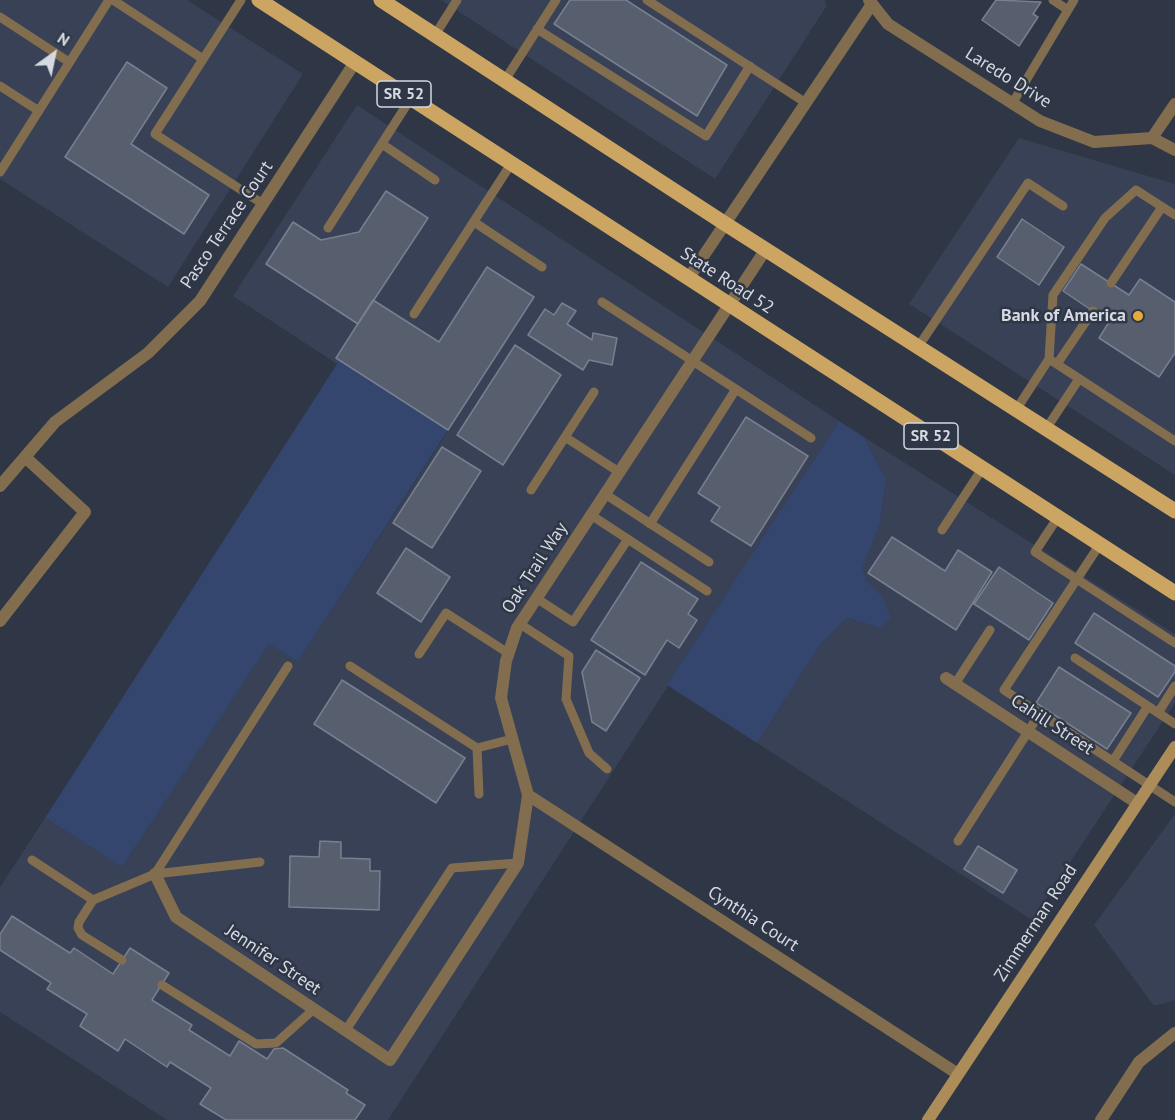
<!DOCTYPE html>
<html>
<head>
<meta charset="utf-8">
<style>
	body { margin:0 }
	#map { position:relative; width:1175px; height:1120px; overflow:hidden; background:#2f3645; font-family:"PT Sans",sans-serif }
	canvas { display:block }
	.north { position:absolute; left:24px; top:24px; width:60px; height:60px; -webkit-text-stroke:4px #2f3645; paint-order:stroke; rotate:33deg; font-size:16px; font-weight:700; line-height:24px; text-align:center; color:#d4d9e2 }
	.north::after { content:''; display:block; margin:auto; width:21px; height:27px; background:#d4d9e2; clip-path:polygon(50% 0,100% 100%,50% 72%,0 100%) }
</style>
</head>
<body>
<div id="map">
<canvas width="1175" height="1120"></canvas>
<div class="north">N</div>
</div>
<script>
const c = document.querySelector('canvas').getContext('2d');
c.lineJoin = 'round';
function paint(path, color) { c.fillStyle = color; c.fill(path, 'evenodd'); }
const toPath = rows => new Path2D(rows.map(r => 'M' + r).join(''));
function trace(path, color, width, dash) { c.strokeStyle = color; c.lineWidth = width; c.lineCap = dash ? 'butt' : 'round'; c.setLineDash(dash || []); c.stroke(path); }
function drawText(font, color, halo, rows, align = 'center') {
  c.font = font + ' "PT Sans",sans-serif'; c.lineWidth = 5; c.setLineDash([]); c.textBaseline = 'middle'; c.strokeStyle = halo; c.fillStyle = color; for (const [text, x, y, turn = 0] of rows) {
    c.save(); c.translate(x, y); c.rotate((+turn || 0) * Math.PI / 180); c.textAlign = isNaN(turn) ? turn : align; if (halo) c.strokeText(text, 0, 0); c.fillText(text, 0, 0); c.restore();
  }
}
const built = toPath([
	[0,0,187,0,303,74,168,287,0,179],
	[441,0,825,0,826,7,715,179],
	[357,105,839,421,388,1120,167,1120,0,1012,0,887,45,818,122,867,269,643,298,662,448,431,337,359,337,364,233,296],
	[1019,138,1175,184,1175,475,909,304],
	[864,437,1175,634,1175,703,1032,920,757,743,821,644,847,618,880,628,882,596,866,580,863,566,880,524,886,481],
	[1175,814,1175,1000,1154,1006,1094,925]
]);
const green = toPath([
	[336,358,448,430,298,662,269,644,122,867,45,818,337,364],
	[839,421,864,437,886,480,880,524,863,567,866,580,882,596,891,618,880,628,847,618,821,644,757,743,667,685]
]);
const building = toPath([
	[570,0,626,0,727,65,697,116,554,24,570,0],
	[996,0,1041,2,1033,14,1038,17,1019,46,982,20,996,0],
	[127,62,167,88,131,144,209,195,184,234,65,157,127,62],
	[386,191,428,218,358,324,266,264,293,222,321,240,359,232,386,191],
	[1022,219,1064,247,1039,285,997,257,1022,219],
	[1081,264,1129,295,1140,279,1175,302,1175,353,1159,377,1099,338,1109,322,1063,291,1081,264],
	[487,267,534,297,448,430,336,358,373,300,439,342,487,267],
	[562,303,576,311,567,324,592,340,593,333,617,338,612,365,589,360,583,370,528,335,545,309,554,315,562,303],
	[515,345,561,375,503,465,457,435,515,345],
	[746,417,808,456,751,546,711,521,720,507,698,493,746,417],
	[442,447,481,471,432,548,393,523,442,447],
	[892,537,945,571,958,550,992,572,956,630,868,573,892,537],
	[406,548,450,577,421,622,377,593,406,548],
	[641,562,698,599,688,614,697,620,679,648,667,640,645,675,591,640,641,562],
	[999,567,1053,603,1029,640,974,604,999,567],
	[1094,613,1175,666,1175,672,1158,697,1075,643,1094,613],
	[596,650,640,678,606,731,592,722,582,672,596,650],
	[1059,667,1131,713,1107,749,1036,703,1059,667],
	[342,680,465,758,436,803,314,724,342,680],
	[320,841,341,842,341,858,370,859,370,871,380,871,379,910,289,907,290,856,319,857,320,841],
	[978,846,1017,870,1003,893,964,869,978,846],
	[12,916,70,953,74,948,113,974,130,948,169,973,152,1000,192,1025,189,1030,230,1056,239,1041,267,1059,274,1049,283,1048,348,1090,346,1093,365,1105,355,1120,226,1120,200,1104,211,1088,170,1062,167,1067,125,1039,118,1051,80,1026,87,1014,47,989,51,983,0,950,0,934,12,916]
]);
const lane = toPath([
	[113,0,203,59],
	[241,0,155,134,263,204],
	[647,0,806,103],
	[1053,0,1068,10],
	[0,17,69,62],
	[537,29,706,136,750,66],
	[435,35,457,0],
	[505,80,556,0],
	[0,86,39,111],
	[1012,104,1074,0],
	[382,144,435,180],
	[0,172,109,0],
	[474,222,542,267],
	[328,228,411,98],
	[1111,283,1162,207],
	[602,302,811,438],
	[414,314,511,164],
	[918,347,1028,183,1063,206],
	[1049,359,1175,441],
	[1057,364,1093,311],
	[1016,410,1049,359,1053,295,1105,218,1136,190,1175,215],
	[1046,429,1079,379],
	[565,437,619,472],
	[531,490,594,392],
	[605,494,709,562],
	[591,515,707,591],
	[1058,517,1035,552,1175,643],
	[650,524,736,389],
	[942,530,982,469],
	[1100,544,1004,690,1175,802],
	[536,598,573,622,628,539],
	[520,624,569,656,566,699,589,753,607,769],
	[419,654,446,613,508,653],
	[1075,658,1175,724],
	[350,666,477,748,512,739],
	[955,684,990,630],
	[1158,713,1175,686],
	[477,748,479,794],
	[1113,761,1148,706],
	[958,841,1040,713],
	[32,860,93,900],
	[155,874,288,666],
	[122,960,82,935,78,928,79,922,93,900,155,874,260,862],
	[162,985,256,1044,276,1043,314,1009],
	[346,1030,452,868,518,863]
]);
const street = toPath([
	[869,0,888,24,1040,121,1094,142,1152,138,1175,150],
	[1152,138,1175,104],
	[688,279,872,4],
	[0,486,55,422,148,353,200,301,355,62],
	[0,621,85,512,25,457],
	[946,678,1137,803],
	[528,795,958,1074],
	[155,874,176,917,390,1060,518,863,528,795,501,698,506,661,517,628,766,249],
	[1101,1120,1139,1062,1175,1033]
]);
const secondary = toPath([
	[928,1120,1175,747]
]);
const primary = toPath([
	[259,0,1175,593],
	[381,0,724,223,1175,511]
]);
const markers = [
	[1138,316,6,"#e8ab37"]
];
const shields = [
	[404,94,54],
	[931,436,54]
];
const shieldNames = [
	["SR 52",404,94],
	["SR 52",931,436]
];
const streetNames = [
	["Laredo Drive",1008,78,32],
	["Pasco Terrace Court",227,225,-56],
	["State Road 52",727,281,33],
	["Oak Trail Way",535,568,-57],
	["Cahill Street",1052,725,33],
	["Cynthia Court",753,919,33],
	["Zimmerman Road",1036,923,-57],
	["Jennifer Street",273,960,34]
];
const poiNames = [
	["Bank of America",1126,316]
];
paint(built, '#384155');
paint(green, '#34466d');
paint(building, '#575f6f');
trace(building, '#777f91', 1.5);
trace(lane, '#826e4f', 9);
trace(street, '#826e4f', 12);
trace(secondary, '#ac8d5a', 12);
trace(primary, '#cda562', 15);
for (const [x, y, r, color] of markers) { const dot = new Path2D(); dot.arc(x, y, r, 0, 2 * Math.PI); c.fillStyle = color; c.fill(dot); trace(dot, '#2f3645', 2); }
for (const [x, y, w] of shields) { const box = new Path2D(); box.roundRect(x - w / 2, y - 13, w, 26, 4.5); c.fillStyle = '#2f3645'; c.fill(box); trace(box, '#d4d9e2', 1.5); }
drawText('bold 16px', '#d4d9e2', null, shieldNames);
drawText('18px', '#d4d9e2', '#2f3645', streetNames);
drawText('bold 18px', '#d4d9e2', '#2f3645', poiNames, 'right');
</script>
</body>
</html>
